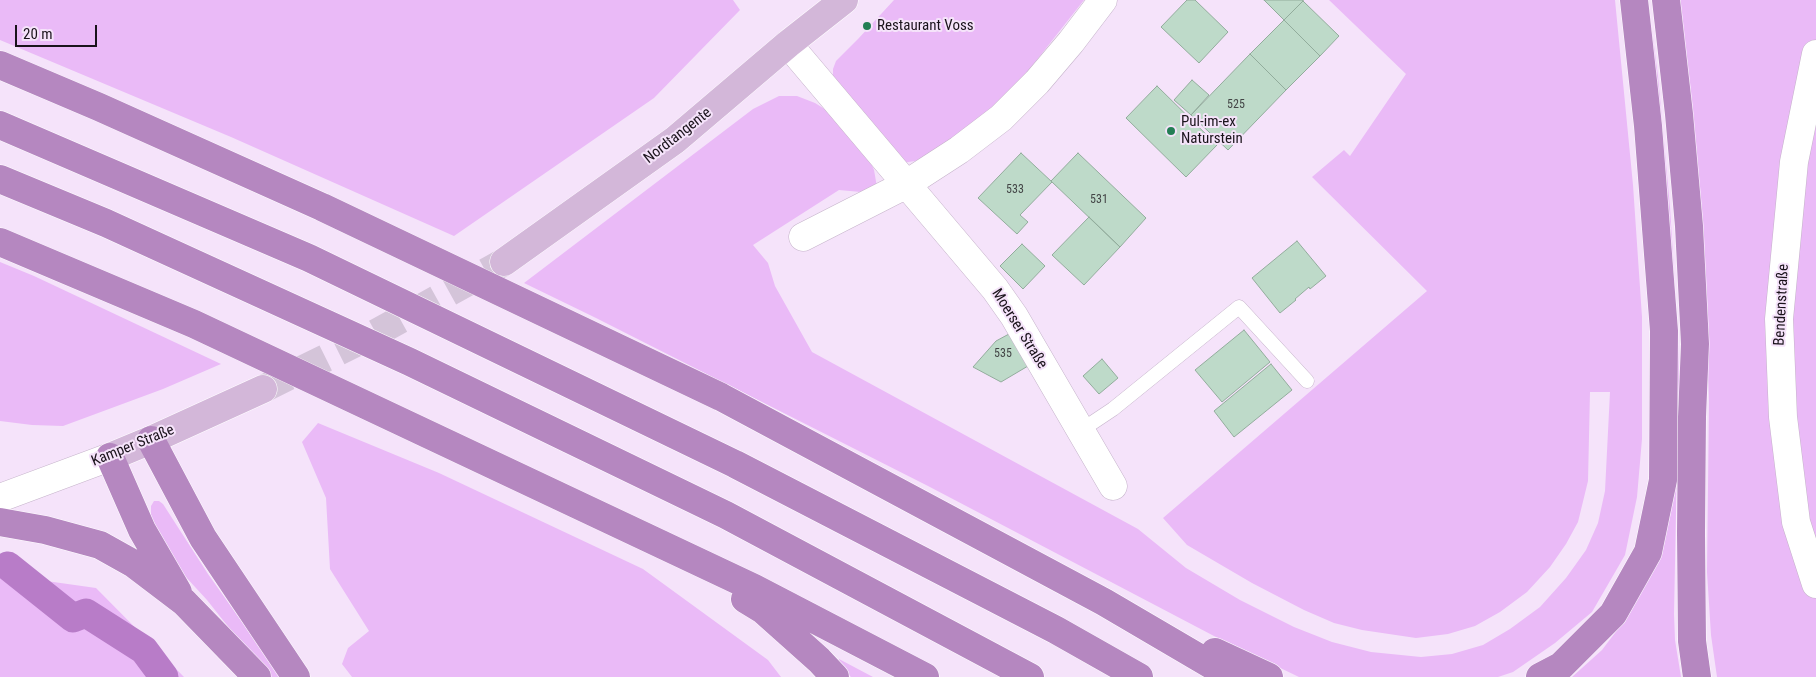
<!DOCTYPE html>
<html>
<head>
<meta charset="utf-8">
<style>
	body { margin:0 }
	#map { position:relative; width:1816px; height:677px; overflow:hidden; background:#f5e3fa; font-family:"Roboto Condensed",sans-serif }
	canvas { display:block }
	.scale { position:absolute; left:15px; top:25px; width:82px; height:22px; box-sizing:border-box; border:2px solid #1a131b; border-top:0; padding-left:6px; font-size:15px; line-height:18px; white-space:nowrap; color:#1a131b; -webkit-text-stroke:4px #f5e3fa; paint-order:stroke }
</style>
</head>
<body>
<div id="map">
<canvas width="1816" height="677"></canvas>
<div class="scale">20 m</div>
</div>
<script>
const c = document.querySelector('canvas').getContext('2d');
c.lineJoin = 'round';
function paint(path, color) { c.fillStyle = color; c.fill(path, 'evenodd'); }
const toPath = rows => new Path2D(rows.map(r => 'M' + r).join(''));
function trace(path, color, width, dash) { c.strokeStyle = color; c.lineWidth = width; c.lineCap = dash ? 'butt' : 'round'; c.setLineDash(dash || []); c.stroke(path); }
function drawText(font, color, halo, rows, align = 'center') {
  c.font = font + ' "Roboto Condensed",sans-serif'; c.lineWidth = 4; c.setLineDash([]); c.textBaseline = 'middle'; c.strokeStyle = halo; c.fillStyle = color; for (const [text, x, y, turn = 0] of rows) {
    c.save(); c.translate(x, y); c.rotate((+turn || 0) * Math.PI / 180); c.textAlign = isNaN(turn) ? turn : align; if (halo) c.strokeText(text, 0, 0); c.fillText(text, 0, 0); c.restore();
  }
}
const green = toPath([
	[0,0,733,0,740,10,654,98,454,236,231,137,0,40],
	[894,0,1084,0,1021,80,980,120,941,149,915,161,902,163,833,78,833,69,836,61,858,39],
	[1329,0,1615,0,1633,185,1642,317,1642,439,1637,497,1625,555,1592,612,1555,643,1513,672,1498,677,1299,677,1214,636,928,486,596,318,524,283,753,109,779,96,797,96,815,103,831,113,868,156,874,170,877,187,872,193,839,190,753,245,768,263,775,286,812,352,1138,529,1186,568,1240,600,1294,627,1332,642,1371,652,1421,657,1452,654,1483,645,1510,629,1540,607,1566,578,1586,550,1598,523,1605,491,1610,392,1590,392,1588,481,1578,522,1566,544,1550,567,1527,592,1500,612,1475,626,1448,634,1416,638,1362,630,1334,623,1304,610,1252,583,1187,545,1163,518,1427,291,1312,177,1344,150,1350,156,1406,74],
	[1641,0,1648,0,1658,76,1670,207,1678,336,1680,400,1677,461,1674,614,1675,640,1681,677,1572,677,1602,650,1630,613,1652,567,1665,520],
	[1680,0,1816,0,1816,677,1717,677,1711,635,1707,572,1709,402,1706,302,1691,110],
	[0,262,34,276,221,364,163,389,63,426,32,425,0,421],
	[318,423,439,473,643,569,768,660,781,677,352,677,342,664,348,648,369,631,330,569,326,498,302,442],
	[154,501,159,501,163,504,208,574,281,677,268,677,207,600,184,575,156,533,151,515,151,506],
	[11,576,96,588,184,677,0,677,0,578],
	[839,659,873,677,851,677,837,663]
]);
const canal = toPath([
	[8,566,73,618,86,613,144,650,164,677]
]);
const building = toPath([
	[1187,0,1195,0,1228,32,1199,63,1161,27,1187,0],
	[1264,0,1303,0,1303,1,1284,20,1264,0],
	[1303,1,1339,36,1320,56,1284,20,1303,1],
	[1284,20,1320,56,1286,90,1250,54,1284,20],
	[1250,54,1286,90,1228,150,1191,115,1250,54],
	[1192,80,1209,95,1191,115,1174,100,1192,80],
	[1157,86,1217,145,1186,177,1126,118,1157,86],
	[1021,153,1052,182,1020,215,1028,222,1017,234,978,198,1021,153],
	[1078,153,1146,218,1120,247,1051,181,1078,153],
	[1089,217,1120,247,1084,285,1052,255,1089,217],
	[1297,241,1326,276,1310,289,1309,287,1295,299,1296,300,1280,313,1252,278,1297,241],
	[1022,244,1045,266,1023,289,1000,266,1022,244],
	[1244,330,1270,362,1222,402,1195,370,1244,330],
	[1009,334,1028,366,1001,382,973,367,996,341,1009,334],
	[1102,359,1118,378,1099,394,1083,376,1102,359],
	[1271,364,1292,390,1234,437,1214,411,1271,364]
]);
const primaryTunnel = toPath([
	[263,389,374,334,504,262]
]);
const service = toPath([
	[1080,431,1113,409,1239,307,1307,381]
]);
const minor = toPath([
	[788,44,995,289,1014,316,1113,486],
	[1816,54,1794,162,1779,319,1783,417,1796,522,1816,584],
	[803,237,905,185,959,150,1001,118,1037,82,1071,42,1103,0]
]);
const secondary = toPath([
	[0,498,110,457]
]);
const primary = toPath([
	[504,262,675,140,788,44,844,0],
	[110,457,151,440,263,389]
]);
const motorway = toPath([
	[1666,0,1679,114,1689,226,1695,344,1692,417,1691,533,1692,641,1697,677],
	[0,65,99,107,322,207,721,397,1104,602,1232,677],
	[0,125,309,258,735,464,1056,630,1139,677],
	[0,179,106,223,410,362,726,515,1030,677],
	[0,242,194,324,754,588,925,677],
	[151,440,203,538,296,677],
	[110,457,142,530,178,592],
	[0,522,45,530,100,545,134,564,184,602,257,677],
	[745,599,763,610,819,660,835,677],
	[1215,652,1269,677],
	[1540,677,1561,666,1613,614,1648,552,1663,480,1664,331,1648,126,1634,0]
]);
const markers = [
	[867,26,5,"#237e54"],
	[1171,131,5,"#237e54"]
];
const numberNames = [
	["525",1236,105],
	["533",1015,190],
	["531",1099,200],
	["535",1003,354]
];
const poiNames = [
	["Restaurant Voss",877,26],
	["Pul-im-ex",1181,122],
	["Naturstein",1181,139]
];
const streetNames = [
	["Nordtangente",678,136,-38],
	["Bendenstraße",1782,305,-87],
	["Moerser Straße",1019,329,58],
	["Kamper Straße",133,446,-22]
];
paint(green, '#eabaf7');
trace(canal, '#b87cc8', 29);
paint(building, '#bedac9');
trace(building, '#92ac9c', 1);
trace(primaryTunnel, '#d4c4d9', 28, [28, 14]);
trace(service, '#c5b3ca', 15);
trace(minor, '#c5b3ca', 29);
trace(secondary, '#c5b3ca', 29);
trace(primary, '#fff', 29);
trace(motorway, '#fff', 29);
trace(service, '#fff', 14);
trace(minor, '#fff', 28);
trace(secondary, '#fff', 28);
trace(primary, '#d3b7d9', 28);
trace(motorway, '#b587c0', 28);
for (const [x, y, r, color] of markers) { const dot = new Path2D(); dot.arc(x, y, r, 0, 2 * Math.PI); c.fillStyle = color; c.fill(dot); trace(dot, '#f5e3fa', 2); }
drawText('12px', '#434546', null, numberNames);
drawText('15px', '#1a131b', '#f5e3fa', poiNames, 'left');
drawText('15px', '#1a131b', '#f5e3fa', streetNames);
</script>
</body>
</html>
